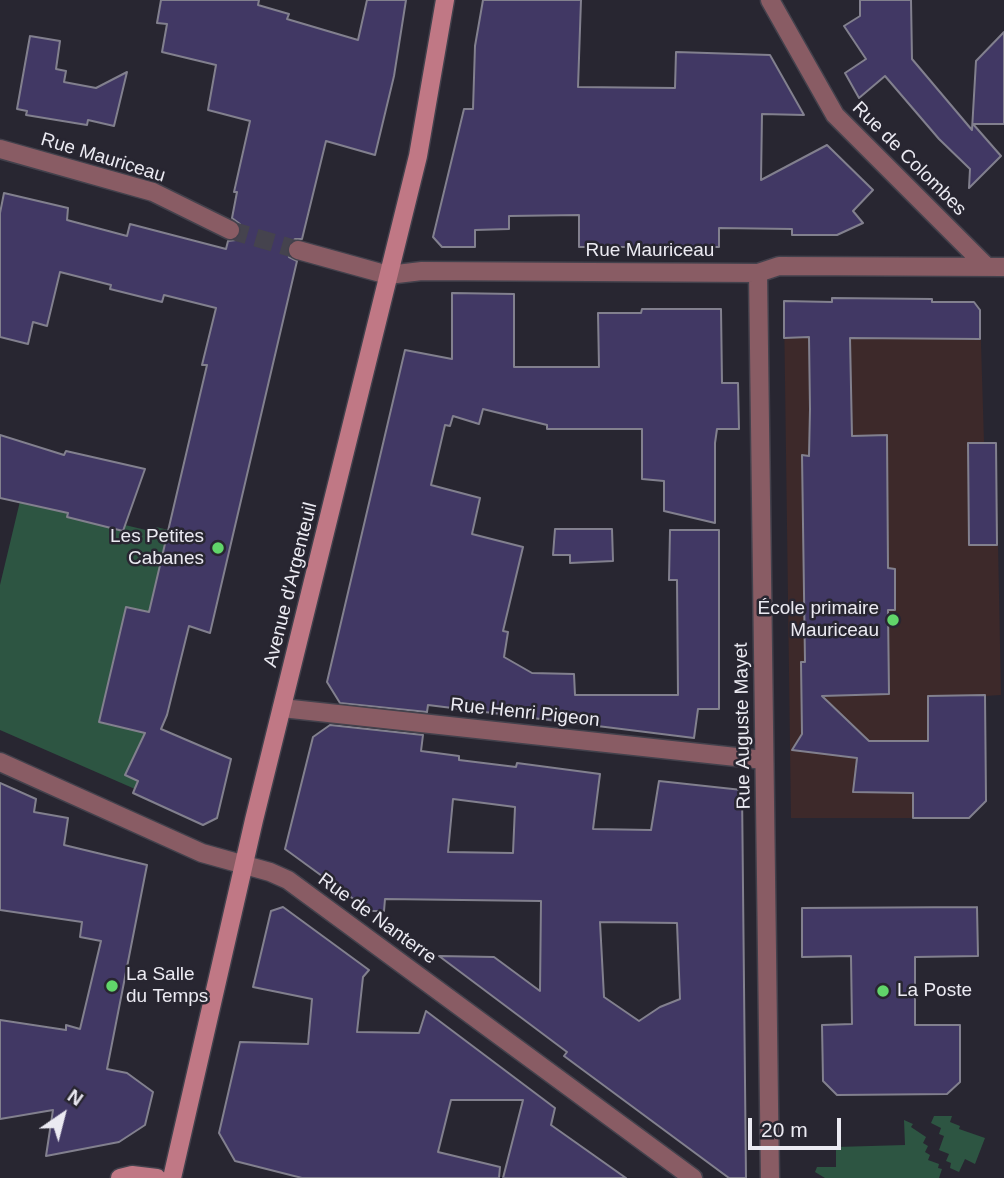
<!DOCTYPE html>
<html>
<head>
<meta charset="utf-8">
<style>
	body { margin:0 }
	#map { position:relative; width:1004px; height:1178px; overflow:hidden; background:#282631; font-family:Arial,sans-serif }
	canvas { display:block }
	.north { position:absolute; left:28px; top:1080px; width:70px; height:70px; -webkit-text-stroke:5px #282631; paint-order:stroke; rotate:35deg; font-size:19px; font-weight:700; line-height:28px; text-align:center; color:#ebeaf2 }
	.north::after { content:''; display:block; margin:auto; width:24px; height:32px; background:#ebeaf2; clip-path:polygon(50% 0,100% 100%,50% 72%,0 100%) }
	.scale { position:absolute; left:748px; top:1118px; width:93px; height:32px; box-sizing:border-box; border:4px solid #ebeaf2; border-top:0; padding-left:9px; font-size:21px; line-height:24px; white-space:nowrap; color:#ebeaf2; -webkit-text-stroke:5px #282631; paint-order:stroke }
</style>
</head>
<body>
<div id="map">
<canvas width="1004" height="1178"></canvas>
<div class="north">N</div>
<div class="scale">20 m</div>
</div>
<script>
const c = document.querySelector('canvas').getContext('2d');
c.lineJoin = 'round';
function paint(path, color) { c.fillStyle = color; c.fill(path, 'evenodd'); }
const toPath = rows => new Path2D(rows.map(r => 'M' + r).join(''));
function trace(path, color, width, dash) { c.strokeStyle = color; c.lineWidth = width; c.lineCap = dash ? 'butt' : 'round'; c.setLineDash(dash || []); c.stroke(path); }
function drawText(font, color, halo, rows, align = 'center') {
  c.font = font + ' Arial,sans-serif'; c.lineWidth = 5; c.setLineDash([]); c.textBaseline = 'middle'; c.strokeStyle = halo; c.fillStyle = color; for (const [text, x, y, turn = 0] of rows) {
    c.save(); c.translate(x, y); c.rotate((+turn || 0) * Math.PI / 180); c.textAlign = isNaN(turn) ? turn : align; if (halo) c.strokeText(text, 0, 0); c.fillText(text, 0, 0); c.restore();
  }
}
const education = toPath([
	[791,301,974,302,980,310,984,442,996,443,1001,695,985,696,969,818,791,818,784,308]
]);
const green = toPath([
	[21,497,68,513,68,517,122,531,125,525,154,532,156,527,173,531,162,555,152,599,154,613,126,607,99,721,158,736,135,789,0,730,0,585],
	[934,1116,952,1116,950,1122,960,1126,959,1129,985,1138,975,1164,965,1159,959,1172,950,1168,951,1163,946,1161,949,1154,939,1150,944,1136,939,1134,941,1128,931,1123],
	[904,1120,913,1124,911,1127,926,1137,923,1143,928,1146,925,1152,930,1155,928,1160,939,1164,938,1168,942,1169,939,1178,825,1178,815,1172,817,1167,836,1167,836,1147,905,1145]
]);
const building = toPath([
	[161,0,259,0,258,5,289,14,287,19,358,40,367,0,406,0,394,76,375,155,326,141,302,239,295,239,287,246,289,257,297,261,210,633,189,626,167,715,161,729,231,759,217,818,203,825,133,793,138,781,125,775,145,733,99,722,126,607,149,612,207,365,202,365,216,308,164,295,162,302,110,289,111,285,60,272,47,326,33,322,28,344,0,337,0,213,4,193,68,208,67,220,127,236,130,224,226,249,228,241,236,240,240,234,240,224,232,218,237,192,234,192,250,121,208,110,216,65,162,52,167,24,157,23,161,0],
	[483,0,581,0,578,87,675,88,676,52,770,55,804,115,762,114,761,180,827,145,873,190,853,211,863,223,837,235,792,235,792,229,719,228,719,247,579,247,579,215,509,216,509,229,475,230,475,247,442,247,433,237,464,109,473,109,475,46,483,0],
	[860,0,911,0,912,59,972,130,976,61,1004,32,1004,124,973,124,1001,156,969,188,970,169,939,139,885,76,859,98,845,73,866,59,844,26,860,16,860,0],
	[30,36,60,41,56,69,66,71,64,82,96,88,127,72,114,126,88,120,87,125,26,115,27,111,17,109,30,36],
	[452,293,514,294,514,367,599,367,598,313,641,313,642,309,721,309,722,383,738,383,739,429,717,429,715,443,715,523,664,511,664,481,642,479,642,429,547,429,547,425,483,409,479,424,453,416,450,426,445,425,431,485,480,498,472,534,523,547,503,631,508,632,504,657,532,673,574,674,575,695,678,695,677,580,669,580,670,530,719,530,719,709,698,709,694,738,428,705,427,712,340,703,327,682,405,350,452,359,452,293],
	[832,298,932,299,932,302,974,302,980,310,980,339,850,338,852,436,887,435,888,568,895,569,895,610,888,610,889,694,822,696,869,741,928,741,928,696,985,695,986,801,969,818,913,818,913,793,853,792,857,758,792,750,802,734,801,662,805,662,802,455,809,456,810,409,809,337,784,338,784,301,832,302,832,298],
	[0,435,64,455,66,451,145,469,123,531,67,517,68,513,0,498,0,435],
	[968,443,996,443,997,545,969,545,968,443],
	[555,529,612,529,613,561,570,563,570,555,553,555,555,529],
	[330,725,423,735,421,751,459,756,459,760,516,767,517,763,600,774,593,829,651,830,659,781,742,790,746,1178,729,1178,564,1056,567,1052,439,956,494,957,540,991,541,901,385,899,384,911,360,911,359,903,285,849,313,737,330,725],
	[453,799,515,807,513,853,448,852,453,799],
	[600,922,677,923,680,999,660,1007,639,1021,604,997,600,922],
	[0,783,36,799,34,812,68,818,64,845,147,865,107,1069,127,1073,153,1092,145,1125,119,1142,46,1156,53,1110,0,1119,0,1020,66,1030,66,1025,80,1029,101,941,80,937,82,922,0,910,0,783],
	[283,907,369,970,363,977,357,1032,419,1033,426,1011,555,1108,551,1125,626,1178,503,1178,523,1100,451,1100,438,1152,500,1167,499,1178,302,1178,235,1161,219,1133,240,1042,308,1044,312,999,253,987,271,911,283,907],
	[977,907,978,956,915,957,915,1025,960,1025,960,1082,947,1094,837,1095,823,1081,822,1025,852,1024,851,956,802,957,802,908,977,907]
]);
const streetTunnel = toPath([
	[230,230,298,250]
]);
const street = toPath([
	[770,0,835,115,987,267],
	[0,149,153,192,230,230],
	[298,250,388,275,422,271,758,273,779,266,1004,267],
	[758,273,770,1178],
	[282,708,764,760],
	[0,762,202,853,270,872,288,880,693,1178]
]);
const secondary = toPath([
	[120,1178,132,1175,157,1178],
	[172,1178,254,820,418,156,445,0]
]);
const markers = [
	[218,548,7,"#61d56a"],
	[893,620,7,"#61d56a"],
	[112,986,7,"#61d56a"],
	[883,991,7,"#61d56a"]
];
const streetNames = [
	["Rue Mauriceau",103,158,17],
	["Rue de Colombes",909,159,45],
	["Rue Mauriceau",650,251],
	["Avenue d'Argenteuil",291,585,-76],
	["Rue Henri Pigeon",525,713,6],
	["Rue Auguste Mayet",743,726,-91],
	["Rue de Nanterre",377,919,36]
];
const poiNames = [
	["Les Petites",204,537],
	["Cabanes",204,559],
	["École primaire",879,609],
	["Mauriceau",879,631],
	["La Salle",126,975,"left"],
	["du Temps",126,997,"left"],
	["La Poste",897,991,"left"]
];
paint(education, '#3d292a');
paint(green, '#2d5542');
paint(building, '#413864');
trace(building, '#82808e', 2);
trace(streetTunnel, '#45434e', 18, [18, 9]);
trace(street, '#43414c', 21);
trace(secondary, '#43414c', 21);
trace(street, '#895c64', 18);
trace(secondary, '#c07885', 18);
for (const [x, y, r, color] of markers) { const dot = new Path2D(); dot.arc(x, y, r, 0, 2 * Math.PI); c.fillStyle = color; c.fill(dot); trace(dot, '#282631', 2.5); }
drawText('19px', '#ebeaf2', '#282631', streetNames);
drawText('19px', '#ebeaf2', '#282631', poiNames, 'right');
</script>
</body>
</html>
